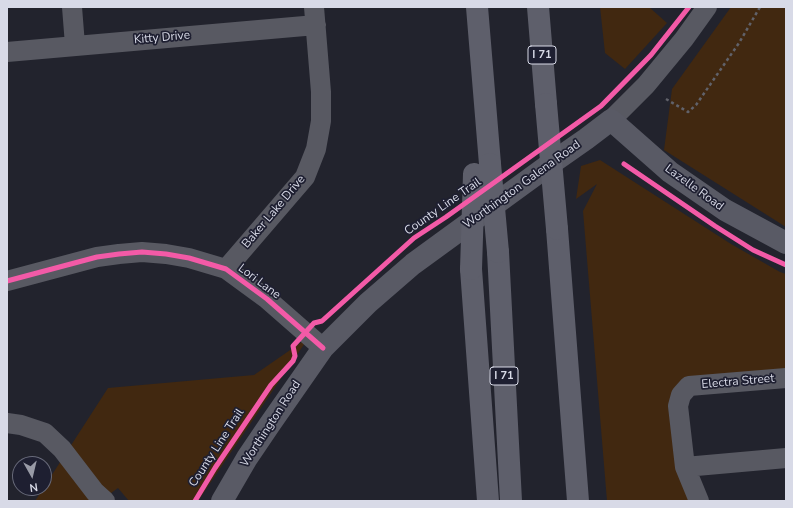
<!DOCTYPE html>
<html>
<head>
<meta charset="utf-8">
<style>
	body { margin:0 }
	#map { position:relative; width:793px; height:508px; overflow:hidden; background:#22232d; font-family:"Nunito Sans",sans-serif }
	canvas { display:block }
	.frame { position:absolute; inset:0; border:8px solid #d8dae7; pointer-events:none }
	.north { position:absolute; left:12px; top:456px; width:40px; height:40px; box-sizing:border-box; background:#1e1f31; border:1px solid #686a7a; border-radius:50%; rotate:172deg; font-size:11px; font-weight:700; line-height:16px; text-align:center; color:#d8dae7 }
	.north::after { content:''; display:block; margin:auto; width:14px; height:18px; background:#989aa6; clip-path:polygon(50% 0,100% 100%,50% 72%,0 100%) }
</style>
</head>
<body>
<div id="map">
<canvas width="793" height="508"></canvas>
<div class="frame"></div>
<div class="north">N</div>
</div>
<script>
const c = document.querySelector('canvas').getContext('2d');
c.lineJoin = 'round';
function paint(path, color) { c.fillStyle = color; c.fill(path, 'evenodd'); }
const toPath = rows => new Path2D(rows.map(r => 'M' + r).join(''));
function trace(path, color, width, dash) { c.strokeStyle = color; c.lineWidth = width; c.lineCap = dash ? 'butt' : 'round'; c.setLineDash(dash || []); c.stroke(path); }
function drawText(font, color, halo, rows, align = 'center') {
  c.font = font + ' "Nunito Sans",sans-serif'; c.lineWidth = 3.5; c.setLineDash([]); c.textBaseline = 'middle'; c.strokeStyle = halo; c.fillStyle = color; for (const [text, x, y, turn = 0] of rows) {
    c.save(); c.translate(x, y); c.rotate((+turn || 0) * Math.PI / 180); c.textAlign = isNaN(turn) ? turn : align; if (halo) c.strokeText(text, 0, 0); c.fillText(text, 0, 0); c.restore();
  }
}
const green = toPath([
	[600,7,649,7,667,23,625,69,605,53],
	[731,7,786,7,786,227,664,150,672,89],
	[600,160,731,244,780,272,786,274,786,370,685,381,692,501,607,501,583,211,597,184,576,199,581,166],
	[309,337,198,501,129,501,118,488,100,501,35,501,108,388,254,375]
]);
const path = toPath([
	[666,99,688,112,696,105,739,43,760,7]
]);
const minor = toPath([
	[72,7,75,45],
	[7,52,316,25],
	[611,120,646,85,684,39,707,7],
	[226,269,305,177,316,149,321,121,321,92,314,7],
	[7,281,97,257,119,254,142,252,166,254,189,258,226,269,267,299,323,348],
	[7,423,21,425,45,433,62,449,95,492,105,501],
	[685,467,786,458],
	[699,501,685,467,678,406,681,395,689,386,786,378]
]);
const major = toPath([
	[222,501,247,458,270,424,323,348,368,303,413,264,553,162,586,139,611,120,670,172,725,210,786,243]
]);
const highway = toPath([
	[477,7,490,164],
	[538,7,546,104],
	[557,229,578,501],
	[498,252,511,501],
	[471,269,488,501]
]);
const highwayBridge = toPath([
	[546,104,557,229],
	[490,164,498,252],
	[471,269,474,174]
]);
const cycleway = toPath([
	[624,164,715,226,753,250,786,265],
	[7,281,97,257,119,254,142,252,166,254,189,258,226,269,267,299,323,348],
	[195,501,215,468,271,385,293,361,295,356,293,346,314,323,322,321,414,238,446,217,601,106,651,55,689,7]
]);
const shields = [
	[542,55,28],
	[504,376,28]
];
const shieldNames = [
	["I 71",542,55],
	["I 71",504,376]
];
const streetNames = [
	["Kitty Drive",162,38,-5],
	["Worthington Galena Road",522,185,-36],
	["Lazelle Road",694,188,36],
	["County Line Trail",443,207,-35],
	["Baker Lake Drive",274,212,-50],
	["Lori Lane",259,282,37],
	["Electra Street",738,382,-5],
	["Worthington Road",271,424,-57],
	["County Line Trail",217,448,-57]
];
paint(green, '#412810');
trace(path, '#61626a', 2.5, [3, 3]);
trace(minor, '#585962', 20);
trace(major, '#595a65', 22);
trace(highway, '#5e5f6b', 22);
trace(highwayBridge, '#5e5f6b', 22);
trace(cycleway, '#f35aa7', 5);
for (const [x, y, w] of shields) { const box = new Path2D(); box.roundRect(x - w / 2, y - 9, w, 18, 3); c.fillStyle = '#1e1f31'; c.fill(box); trace(box, '#d8dae7', 1); }
drawText('bold 11px', '#d8dae7', null, shieldNames);
drawText('12px', '#d8dae7', '#1e1f31', streetNames);
</script>
</body>
</html>
